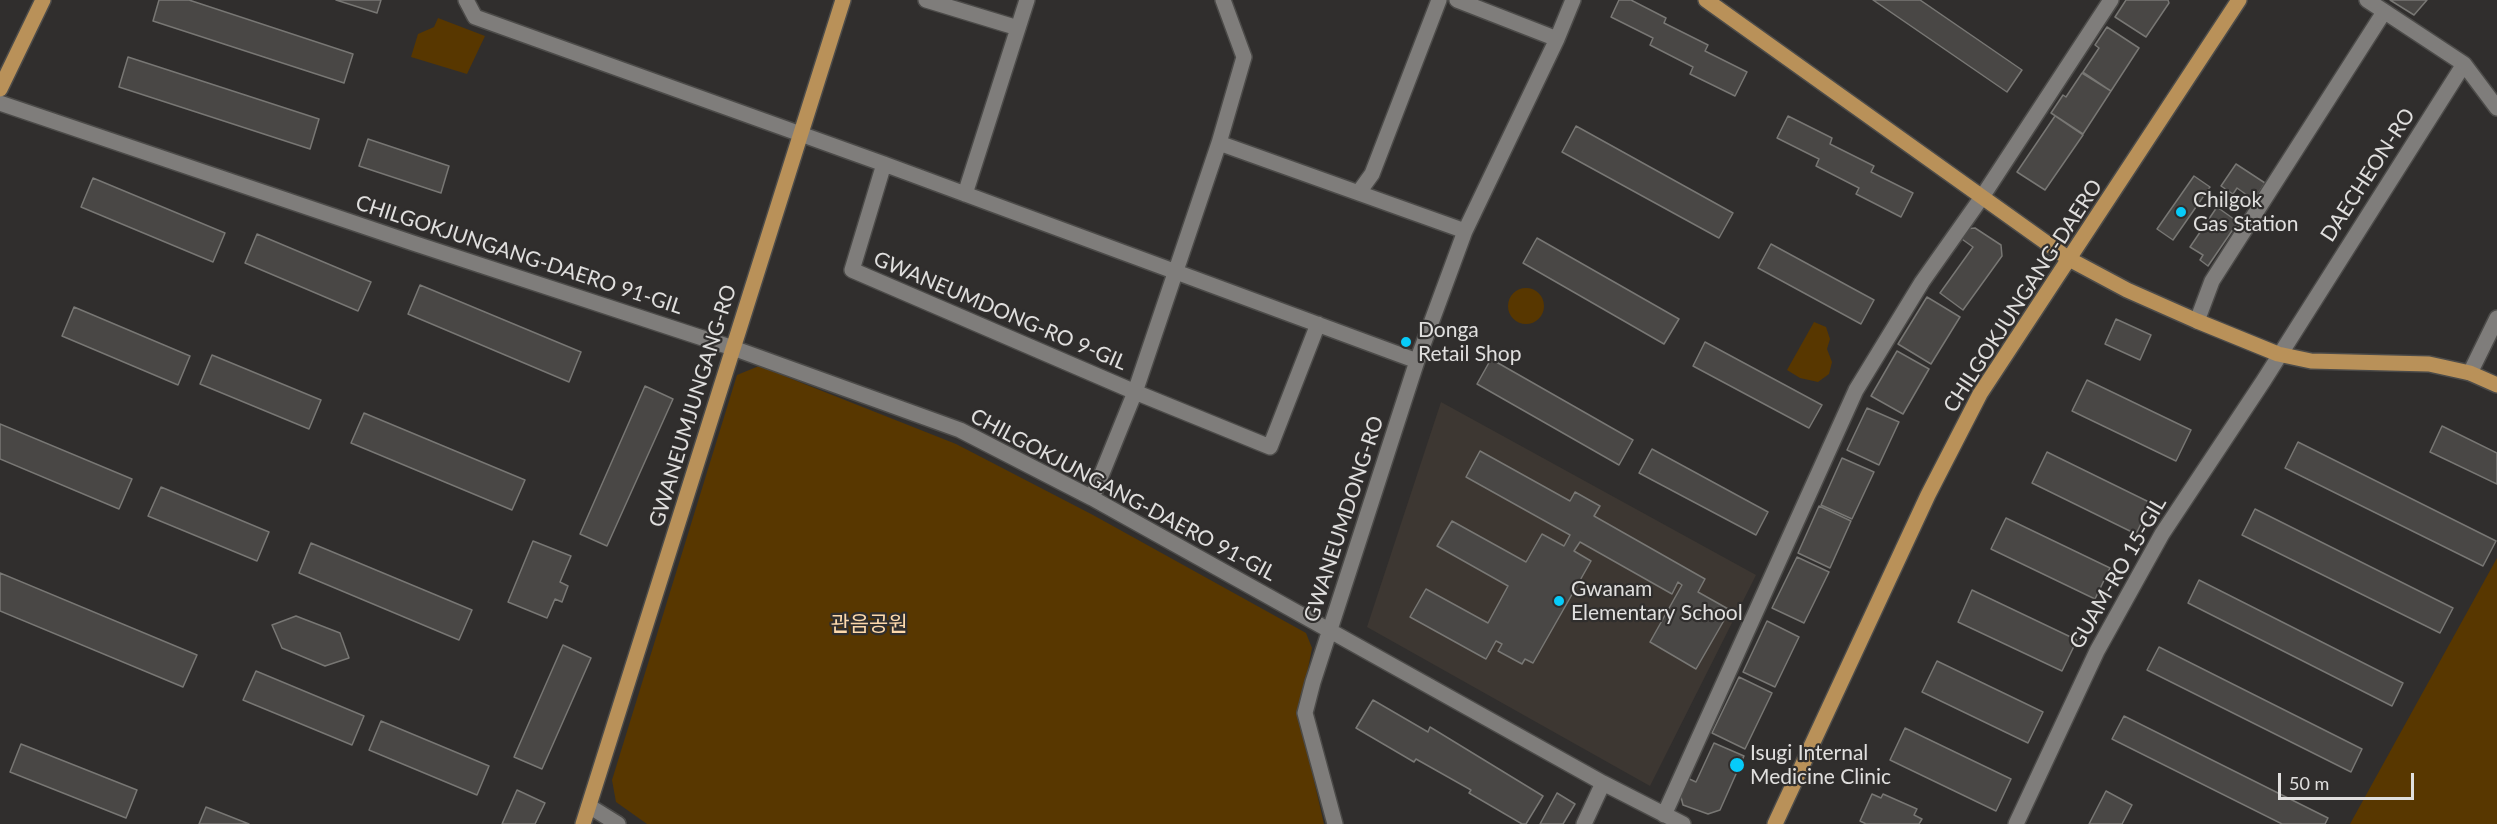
<!DOCTYPE html>
<html>
<head>
<meta charset="utf-8">
<style>
	body { margin:0 }
	#map { position:relative; width:2497px; height:824px; overflow:hidden; background:#302e2d; font-family:Lato,sans-serif }
	canvas { display:block }
	.scale { position:absolute; left:2278px; top:773px; width:136px; height:27px; box-sizing:border-box; border:3px solid #e0dfde; border-top:0; padding-left:8px; font-size:18px; line-height:21px; white-space:nowrap; color:#e0dfde; -webkit-text-stroke:4px #302e2d; paint-order:stroke }
</style>
</head>
<body>
<div id="map">
<canvas width="2497" height="824"></canvas>
<div class="scale">50 m</div>
</div>
<script>
const c = document.querySelector('canvas').getContext('2d');
c.lineJoin = 'round';
function paint(path, color) { c.fillStyle = color; c.fill(path, 'evenodd'); }
const toPath = rows => new Path2D(rows.map(r => 'M' + r).join(''));
function trace(path, color, width, dash) { c.strokeStyle = color; c.lineWidth = width; c.lineCap = dash ? 'butt' : 'round'; c.setLineDash(dash || []); c.stroke(path); }
function drawText(font, color, halo, rows, align = 'center') {
  c.font = font + ' Lato,"Noto Sans KR",sans-serif'; c.lineWidth = 4.5; c.setLineDash([]); c.textBaseline = 'middle'; c.strokeStyle = halo; c.fillStyle = color; for (const [text, x, y, turn = 0] of rows) {
    c.save(); c.translate(x, y); c.rotate((+turn || 0) * Math.PI / 180); c.textAlign = isNaN(turn) ? turn : align; if (halo) c.strokeText(text, 0, 0); c.fillText(text, 0, 0); c.restore();
  }
}
const built = toPath([
	[1441,402,1756,575,1650,786,1367,627]
]);
const green = toPath([
	[438,18,485,36,467,74,411,57,418,34,434,27],
	'1508 306a18 18 0 1 1 36 0a18 18 0 1 1-36 0Z',
	[1814,322,1826,327,1830,339,1827,349,1832,362,1829,374,1818,382,1800,378,1787,370],
	[759,366,956,444,1093,515,1306,633,1312,648,1299,715,1324,824,647,824,616,802,612,780,737,375],
	[2497,558,2497,824,2350,824]
]);
const building = toPath([
	[159,0,189,0,353,54,344,83,153,21,159,0],
	[336,0,381,0,377,13,336,0],
	[1619,0,1631,0,1666,18,1664,23,1708,45,1705,51,1747,72,1735,96,1690,74,1693,67,1650,45,1653,38,1611,17,1619,0],
	[1873,0,1920,0,2022,70,2007,92,1873,0],
	[2126,0,2168,0,2169,3,2146,37,2115,17,2126,0],
	[2390,0,2427,0,2414,15,2390,0],
	[2107,27,2139,48,2111,91,2083,72,2099,48,2095,45,2107,27],
	[128,57,319,119,310,149,119,87,128,57],
	[2082,73,2111,91,2083,134,2051,113,2063,95,2066,97,2082,73],
	[1788,116,1832,138,1830,144,1874,166,1871,172,1913,193,1901,217,1856,194,1859,188,1816,166,1819,159,1777,138,1788,116],
	[2055,116,2083,135,2045,190,2017,172,2055,116],
	[1576,126,1733,213,1719,238,1562,152,1576,126],
	[368,139,449,166,441,193,359,166,368,139],
	[2236,164,2265,183,2254,200,2237,188,2233,194,2221,186,2236,164],
	[2194,176,2210,187,2173,240,2157,229,2194,176],
	[93,178,225,233,213,262,81,207,93,178],
	[2217,207,2238,222,2208,266,2200,260,2203,255,2190,247,2217,207],
	[1975,228,2001,245,2002,256,1963,310,1940,293,1973,247,1959,237,1965,229,1975,228],
	[257,234,371,282,358,311,245,263,257,234],
	[1537,238,1679,319,1664,344,1523,263,1537,238],
	[1771,244,1874,300,1861,324,1758,268,1771,244],
	[420,285,581,352,569,382,408,314,420,285],
	[1927,297,1960,317,1931,364,1898,344,1927,297],
	[74,307,190,356,178,385,62,336,74,307],
	[2116,319,2151,335,2140,360,2105,344,2116,319],
	[1705,342,1822,405,1809,428,1693,366,1705,342],
	[1897,351,1929,369,1903,414,1871,396,1897,351],
	[212,355,321,400,309,429,200,384,212,355],
	[1491,359,1633,440,1619,465,1477,384,1491,359],
	[2087,380,2191,430,2176,461,2072,411,2087,380],
	[645,386,673,399,607,546,580,534,645,386],
	[1867,408,1899,422,1879,465,1847,450,1867,408],
	[364,413,525,480,512,510,351,443,364,413],
	[0,424,132,479,119,509,0,459,0,424],
	[2442,426,2497,453,2497,484,2430,452,2442,426],
	[2298,442,2496,541,2483,566,2285,468,2298,442],
	[1652,449,1768,512,1756,535,1639,473,1652,449],
	[1480,451,1570,501,1575,492,1600,506,1594,516,1705,579,1698,592,1730,610,1696,669,1650,642,1682,585,1678,582,1672,594,1580,542,1574,551,1591,561,1533,663,1525,659,1522,664,1498,651,1502,644,1496,641,1486,659,1410,617,1426,589,1488,623,1508,586,1437,546,1452,521,1526,562,1542,534,1564,546,1570,535,1466,477,1480,451],
	[2047,452,2151,503,2136,534,2032,483,2047,452],
	[1842,458,1874,472,1852,519,1821,505,1842,458],
	[161,487,269,532,257,561,148,516,161,487],
	[1819,506,1851,521,1830,568,1798,553,1819,506],
	[2255,509,2453,608,2440,633,2242,535,2255,509],
	[2006,518,2110,568,2095,599,1991,549,2006,518],
	[533,541,571,556,560,582,568,586,562,602,555,599,547,618,508,602,533,541],
	[311,543,472,610,459,640,299,573,311,543],
	[1797,557,1829,572,1804,623,1772,608,1797,557],
	[0,573,197,655,183,687,0,611,0,573],
	[2199,580,2403,683,2392,706,2188,603,2199,580],
	[1972,590,2077,640,2062,671,1958,622,1972,590],
	[296,616,340,633,349,658,325,666,282,648,272,625,296,616],
	[1767,621,1799,637,1775,687,1743,672,1767,621],
	[563,645,591,658,542,769,514,757,563,645],
	[2159,647,2362,749,2351,772,2147,670,2159,647],
	[1937,661,2043,712,2028,743,1922,692,1937,661],
	[256,671,364,716,352,745,243,700,256,671],
	[1739,677,1772,693,1745,749,1712,733,1739,677],
	[1373,700,1428,732,1430,727,1543,796,1526,824,1522,824,1469,793,1471,790,1416,759,1414,762,1356,728,1373,700],
	[2124,716,2328,818,2325,824,2282,824,2112,739,2124,716],
	[381,721,489,766,477,795,369,750,381,721],
	[1905,728,2011,779,1996,811,1890,760,1905,728],
	[1714,743,1744,756,1720,810,1708,814,1683,805,1679,789,1685,777,1696,782,1714,743],
	[21,744,137,790,126,818,10,772,21,744],
	[517,790,545,803,535,824,502,824,517,790],
	[2106,791,2132,805,2122,824,2089,824,2106,791],
	[1557,793,1575,804,1563,824,1540,824,1557,793],
	[1872,794,1881,798,1883,794,1917,809,1914,815,1922,819,1919,824,1866,824,1860,821,1872,794],
	[206,807,249,824,199,824,206,807]
]);
const minor = toPath([
	[466,0,475,17,884,164,1417,361],
	[926,0,1018,28],
	[1457,0,1557,39],
	[2367,0,2464,64],
	[0,103,413,243,733,348,960,430,1092,498,1603,783,1683,824],
	[1219,143,1465,231],
	[884,164,852,270,1135,392,1270,447,1318,324],
	[1359,192,1372,174,1439,0],
	[965,194,1027,0],
	[2197,321,2212,281,2384,12],
	[2470,373,2497,318],
	[1092,498,1135,392,1219,143,1244,57,1223,0],
	[589,806,618,824],
	[1664,815,1856,390,1922,282,1982,197,2111,0],
	[1335,824,1305,713,1313,682,1417,361,1465,231,1557,39,1573,0],
	[1584,824,1603,783],
	[2016,824,2097,651,2162,534,2264,380,2464,64,2497,108]
]);
const major = toPath([
	[1706,0,2069,259,2127,290,2197,321,2278,354,2311,361,2429,364,2470,373,2497,385],
	[0,89,43,0],
	[583,824,843,0],
	[1775,824,1928,495,1980,394,2239,0]
]);
const markers = [
	[2181,212,6,"#07cbf9"],
	[1406,342,6,"#07cbf9"],
	[1559,601,6,"#07cbf9"],
	[1737,765,8,"#07cbf9"]
];
const streetNames = [
	["DAECHEON-RO",2368,175,-57],
	["CHILGOKJUNGANG-DAERO 91-GIL",519,255,18],
	["CHILGOKJUNGANG-DAERO",2023,296,-57],
	["GWANEUMDONG-RO 9-GIL",1000,311,23],
	["GWANEUMJUNGANG-RO",693,406,-73],
	["CHILGOKJUNGANG-DAERO 91-GIL",1123,495,28],
	["GWANEUMDONG-RO",1344,519,-72],
	["GUAM-RO 15-GIL",2118,573,-60]
];
const poiNames = [
	["Chilgok",2193,200],
	["Gas Station",2193,224],
	["Donga",1418,330],
	["Retail Shop",1418,354],
	["Gwanam",1571,589],
	["Elementary School",1571,613],
	["Isugi Internal",1750,753],
	["Medicine Clinic",1750,777]
];
const parkNames = [
	["관음공원",869,624]
];
paint(built, '#3d3732');
paint(green, '#583700');
paint(building, '#494745');
trace(building, '#787774', 1.5);
trace(minor, '#4c4b49', 18);
trace(major, '#4c4b49', 18);
trace(minor, '#7f7d7b', 15);
trace(major, '#b99159', 15);
for (const [x, y, r, color] of markers) { const dot = new Path2D(); dot.arc(x, y, r, 0, 2 * Math.PI); c.fillStyle = color; c.fill(dot); trace(dot, '#302e2d', 2); }
drawText('21px', '#e0dfde', '#302e2d', streetNames);
drawText('21px', '#e0dfde', '#302e2d', poiNames, 'left');
drawText('21px', '#fdd9ac', '#302e2d', parkNames);
</script>
</body>
</html>
